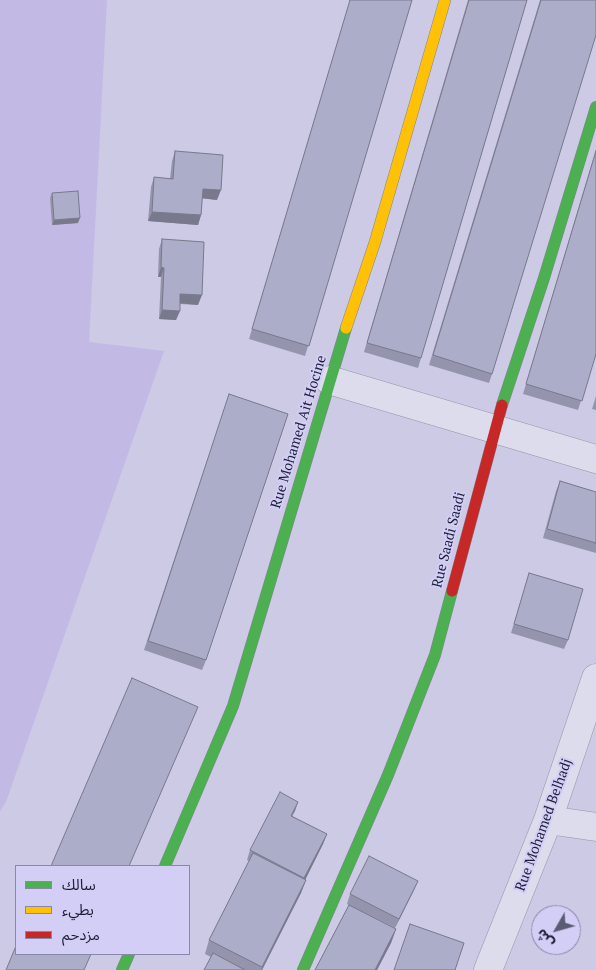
<!DOCTYPE html>
<html>
<head>
<meta charset="utf-8">
<style>
	body { margin:0 }
	#map { position:relative; width:596px; height:970px; overflow:hidden; background:#cccae4; font-family:"PT Serif","Noto Sans Arabic",serif }
	canvas { display:block }
	.legend { position:absolute; left:15px; top:865px; width:175px; height:90px; box-sizing:border-box; background:#d3cef6; border:1px solid #8a88aa; margin:0; padding:6px 9px; list-style:none; font-size:15px; color:#1c1f37 }
	.legend li { display:flex; align-items:center; gap:10px; height:25px }
	.legend b { width:25px; border:1px solid #8a88aa }
	.north { position:absolute; left:531px; top:905px; width:50px; height:50px; box-sizing:border-box; background:#d3cef6; border:1px solid #8a88aa; border-radius:50%; rotate:232deg; font-size:14px; font-weight:700; line-height:20px; text-align:center; color:#1c1f37 }
	.north::after { content:''; display:block; margin:auto; width:18px; height:22px; background:#5a5b74; clip-path:polygon(50% 0,100% 100%,50% 72%,0 100%) }
</style>
</head>
<body>
<div id="map">
<canvas width="596" height="970"></canvas>
<ul class="legend">
<li><b style="height:6px;background:#4caf50"></b>سالك</li>
<li><b style="height:6px;background:#ffc107"></b>بطيء</li>
<li><b style="height:6px;background:#c62828"></b>مزدحم</li>
</ul>
<div class="north">ش</div>
</div>
<script>
const c = document.querySelector('canvas').getContext('2d');
c.lineJoin = 'round';
function paint(path, color) { c.fillStyle = color; c.fill(path, 'evenodd'); }
const toPath = rows => new Path2D(rows.map(r => 'M' + r).join(''));
function trace(path, color, width, dash) { c.strokeStyle = color; c.lineWidth = width; c.lineCap = dash ? 'butt' : 'round'; c.setLineDash(dash || []); c.stroke(path); }
function drawText(font, color, halo, rows, align = 'center') {
  c.font = font + ' "PT Serif",serif'; c.lineWidth = 4; c.setLineDash([]); c.textBaseline = 'middle'; c.strokeStyle = halo; c.fillStyle = color; for (const [text, x, y, turn = 0] of rows) {
    c.save(); c.translate(x, y); c.rotate((+turn || 0) * Math.PI / 180); c.textAlign = isNaN(turn) ? turn : align; if (halo) c.strokeText(text, 0, 0); c.fillText(text, 0, 0); c.restore();
  }
}
const farmland = toPath([
	[0,0,107,0,89,342,164,351,6,802,0,811]
]);
const street = toPath([
	[329,380,596,459],
	[548,820,596,827],
	[488,970,548,820,596,678]
]);
const fast = toPath([
	[502,405,544,278,596,107],
	[165,866,233,706,346,328],
	[122,970,129,954],
	[303,970,388,775,435,655,452,591]
]);
const slow = toPath([
	[346,328,375,242,445,0]
]);
const jam = toPath([
	[452,591,502,405]
]);
const wall = toPath([
	[350,0,412,0,305,356,249,339],
	[468,0,527,0,418,368,364,352],
	[540,0,596,0,492,374,489,383,429,365],
	[596,149,596,354,578,410,523,394],
	[175,151,217,200,202,198,201,215,198,225,148,221,151,187,154,177,170,179,172,161],
	[52,193,78,223,52,225,50,198],
	[162,239,198,305,180,304,176,320,159,319,161,277,158,277,159,249],
	[596,396,596,410,592,409],
	[226,404,206,660,202,670,144,650],
	[560,481,596,492,596,553,543,538,556,491],
	[529,573,568,640,564,649,511,633],
	[298,802,292,816,327,834,323,844,305,880,306,880,301,893,262,970,204,970,211,957,205,954,209,940,249,861,247,860,250,850],
	[418,881,414,890,395,928,362,911,396,929,391,943,377,970,315,970,349,905,347,904,350,894]
]);
const shadedWall = toPath([
	[203,189,221,190,217,200,200,198],
	[152,212,201,215,198,225,148,221],
	[80,218,78,223,52,225,54,220],
	[161,267,164,268,161,277,158,277],
	[180,294,202,295,198,305,177,303],
	[162,310,180,311,176,320,159,319],
	[298,802,295,811,287,825,291,816],
	[327,834,323,844,301,888,304,878],
	[306,880,301,893,262,970,261,970],
	[418,881,414,890,395,928,399,919],
	[396,929,391,943,377,970,375,970]
]);
const building = toPath([
	[350,0,412,0,309,346,252,329,350,0],
	[469,0,527,0,421,358,367,343,469,0],
	[541,0,596,0,596,35,492,374,433,355,541,0],
	[175,151,223,155,221,190,203,189,201,215,152,212,154,177,173,179,175,151],
	[596,151,596,354,582,401,526,384,596,151],
	[78,191,80,218,54,220,52,193,78,191],
	[162,239,204,242,202,295,180,294,180,311,162,310,164,268,161,267,162,239],
	[229,394,288,414,206,660,148,641,229,394],
	[560,481,596,492,596,543,547,529,560,481],
	[529,573,583,589,568,640,514,624,529,573],
	[132,678,198,707,129,866,51,866,132,678],
	[280,792,298,802,291,816,327,834,304,878,250,850,280,792],
	[253,853,306,880,262,967,209,940,253,853],
	[369,856,418,881,399,919,350,894,369,856],
	[349,905,396,929,375,970,315,970,349,905],
	[410,924,464,943,455,970,394,970,410,924],
	[16,946,16,954,91,954,84,970,6,970,16,946],
	[213,953,245,970,204,970,213,953]
]);
const streetNames = [
	["Rue Mohamed Ait Hocine",299,432,-73],
	["Rue Saadi Saadi",449,540,-76],
	["Rue Mohamed Belhadj",544,825,-70]
];
paint(farmland, '#c2bae5');
trace(street, '#9494a9', 29);
trace(fast, '#848498', 12);
trace(slow, '#848498', 12);
trace(jam, '#848498', 12);
trace(street, '#dddcec', 28);
trace(fast, '#4caf50', 11);
trace(slow, '#ffc107', 11);
trace(jam, '#c62828', 11);
paint(wall, '#9495ac');
paint(shadedWall, '#78798c');
paint(building, '#acadc8');
trace(building, '#78798c', 1);
drawText('14px', '#1c1f37', '#d3cef6', streetNames);
</script>
</body>
</html>
